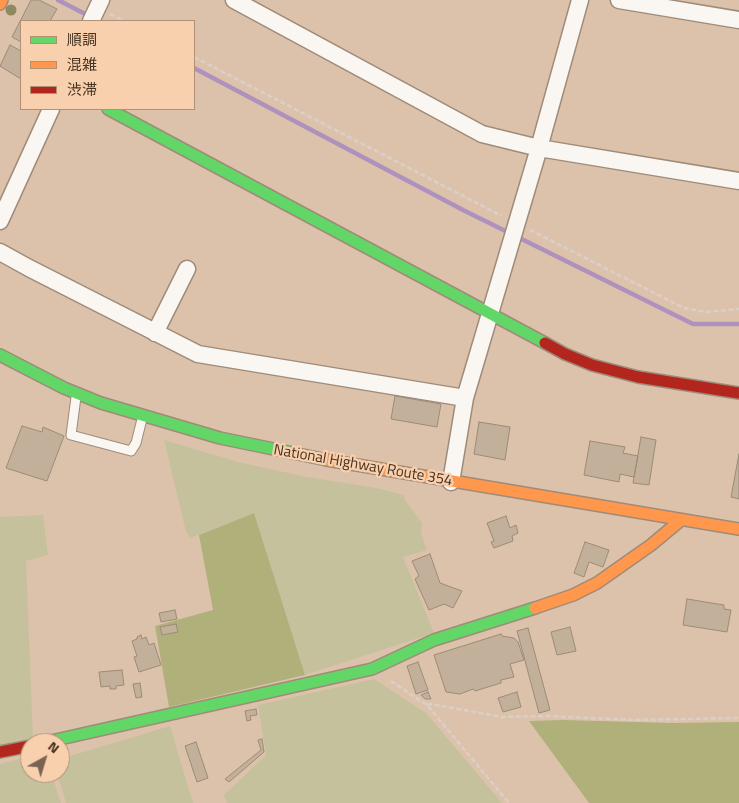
<!DOCTYPE html>
<html>
<head>
<meta charset="utf-8">
<style>
	body { margin:0 }
	#map { position:relative; width:739px; height:803px; overflow:hidden; background:#ddc2ab; font-family:"Titillium Web","Noto Sans JP",sans-serif }
	canvas { display:block }
	.legend { position:absolute; left:20px; top:20px; width:175px; height:90px; box-sizing:border-box; background:#f8d0ae; border:1px solid #b09176; margin:0; padding:6px 9px; list-style:none; font-size:15px; color:#453221 }
	.legend li { display:flex; align-items:center; gap:10px; height:25px }
	.legend b { width:25px; border:1px solid #b09176 }
	.north { position:absolute; left:20px; top:733px; width:50px; height:50px; box-sizing:border-box; background:#f8d0ae; border:1px solid #b09176; border-radius:50%; rotate:39deg; font-size:14px; font-weight:700; line-height:20px; text-align:center; color:#453221 }
	.north::after { content:''; display:block; margin:auto; width:18px; height:22px; background:#7a6451; clip-path:polygon(50% 0,100% 100%,50% 72%,0 100%) }
</style>
</head>
<body>
<div id="map">
<canvas width="739" height="803"></canvas>
<ul class="legend">
<li><b style="height:6px;background:#63d668"></b>順調</li>
<li><b style="height:6px;background:#ff974d"></b>混雑</li>
<li><b style="height:6px;background:#b3261e"></b>渋滞</li>
</ul>
<div class="north">N</div>
</div>
<script>
const c = document.querySelector('canvas').getContext('2d');
c.lineJoin = 'round';
function paint(path, color) { c.fillStyle = color; c.fill(path, 'evenodd'); }
const toPath = rows => new Path2D(rows.map(r => 'M' + r).join(''));
function trace(path, color, width, dash) { c.strokeStyle = color; c.lineWidth = width; c.lineCap = dash ? 'butt' : 'round'; c.setLineDash(dash || []); c.stroke(path); }
function drawText(font, color, halo, rows, align = 'center') {
  c.font = font + ' "Titillium Web",sans-serif'; c.lineWidth = 4.5; c.setLineDash([]); c.textBaseline = 'middle'; c.strokeStyle = halo; c.fillStyle = color; for (const [text, x, y, turn = 0] of rows) {
    c.save(); c.translate(x, y); c.rotate((+turn || 0) * Math.PI / 180); c.textAlign = isNaN(turn) ? turn : align; if (halo) c.strokeText(text, 0, 0); c.fillText(text, 0, 0); c.restore();
  }
}
const green = toPath([
	[164,440,238,462,307,477,376,488,404,495,405,500,422,523,421,533,427,550,403,557,434,633,305,675,254,513,190,538,186,532],
	[43,515,48,555,26,561,33,739,0,745,0,517],
	[374,679,426,713,502,803,227,803,224,795,266,755,258,705],
	[170,726,193,803,66,803,57,773,60,773,60,759],
	[30,756,30,773,51,773,61,803,0,803,0,764]
]);
const forest = toPath([
	[254,513,305,675,169,707,155,626,213,610,199,535],
	[563,720,671,723,739,722,739,803,589,803,529,721]
]);
const stream = toPath([
	[58,0,89,16],
	[194,68,463,210,693,324,739,324]
]);
const building = toPath([
	[31,0,39,0,57,9,50,21,21,21,21,42,12,37,31,0],
	[10,45,21,51,21,79,0,66,10,45],
	[395,396,441,404,437,427,391,419,395,396],
	[479,422,510,427,505,460,474,454,479,422],
	[22,426,42,432,43,427,64,436,47,481,6,468,22,426],
	[641,437,656,440,649,485,633,483,641,437],
	[590,441,625,447,623,453,638,456,634,477,620,474,619,482,584,475,590,441],
	[739,454,739,499,731,497,739,454],
	[506,516,510,528,516,525,518,533,512,536,513,541,494,548,491,542,494,541,487,523,506,516],
	[585,542,609,550,603,567,589,562,584,577,574,573,585,542],
	[430,554,440,583,462,591,453,608,444,604,429,610,415,579,419,576,412,561,430,554],
	[687,599,724,605,724,609,731,610,727,632,683,625,687,599],
	[175,610,177,619,161,622,159,613,175,610],
	[176,624,178,632,162,635,160,627,176,624],
	[570,627,576,651,557,655,551,632,570,627],
	[528,628,550,710,539,713,517,631,528,628],
	[501,634,502,636,514,638,518,642,524,660,510,664,514,677,501,680,501,683,475,691,473,689,460,694,446,692,434,655,501,634],
	[141,635,142,639,146,637,149,645,154,643,161,665,139,672,134,657,137,656,132,641,137,639,137,637,141,635],
	[418,662,428,690,416,694,407,666,418,662],
	[122,670,124,685,116,686,116,689,110,689,110,686,101,687,99,672,122,670],
	[140,683,142,697,136,698,133,684,140,683],
	[428,692,431,699,425,699,421,695,428,692],
	[517,692,521,707,503,712,498,698,517,692],
	[256,709,257,715,250,716,251,720,247,721,245,711,256,709],
	[262,739,264,752,229,782,225,779,261,750,258,740,262,739],
	[196,742,208,778,197,782,185,746,196,742]
]);
const path = toPath([
	[110,14,124,21],
	[194,57,502,216],
	[530,230,684,308,706,312,739,309],
	[391,681,427,705,509,803],
	[427,705,431,704,502,717,544,716,636,720,739,718]
]);
const lane = toPath([
	[76,397,71,435,131,451,136,443,142,419]
]);
const street = toPath([
	[234,0,482,134,539,148,739,181],
	[619,0,739,20],
	[91,21,101,0],
	[0,221,51,109],
	[0,252,29,268,198,354,465,398],
	[155,333,187,269],
	[451,482,465,398,539,148,580,0]
]);
const fast = toPath([
	[108,109,545,343],
	[0,355,64,388,101,403,220,438,327,460],
	[42,743,372,669,434,640,535,608]
]);
const slow = toPath([
	[0,4,2,0],
	[327,460,739,529],
	[535,608,573,595,597,583,651,545,681,520]
]);
const jam = toPath([
	[545,343,565,354,592,365,638,377,739,393],
	[0,752,30,746]
]);
const trees = [
	[11,10]
];
const streetNames = [
	["National Highway Route 354",363,466,10]
];
paint(green, '#c5c19d');
paint(forest, '#b0b07a');
trace(stream, '#ae92bd', 4.5);
paint(building, '#c2b09b');
trace(building, '#9c8b76', 1);
trace(lane, '#9f8b79', 11);
trace(street, '#9f8b79', 19);
trace(fast, '#9f8b79', 14);
trace(slow, '#9f8b79', 14);
trace(jam, '#9f8b79', 14);
trace(path, '#dad0c9', 2.5, [5, 2.5]);
trace(lane, '#faf6f2', 9);
trace(street, '#faf6f2', 16);
trace(fast, '#63d668', 11);
trace(slow, '#ff974d', 11);
trace(jam, '#b3261e', 11);
c.fillStyle = '#8e8960';
for (const [x, y] of trees) { c.beginPath(); c.arc(x, y, 5.5, 0, 2 * Math.PI); c.fill(); }
drawText('15px', '#453221', '#f8d0ae', streetNames);
</script>
</body>
</html>
